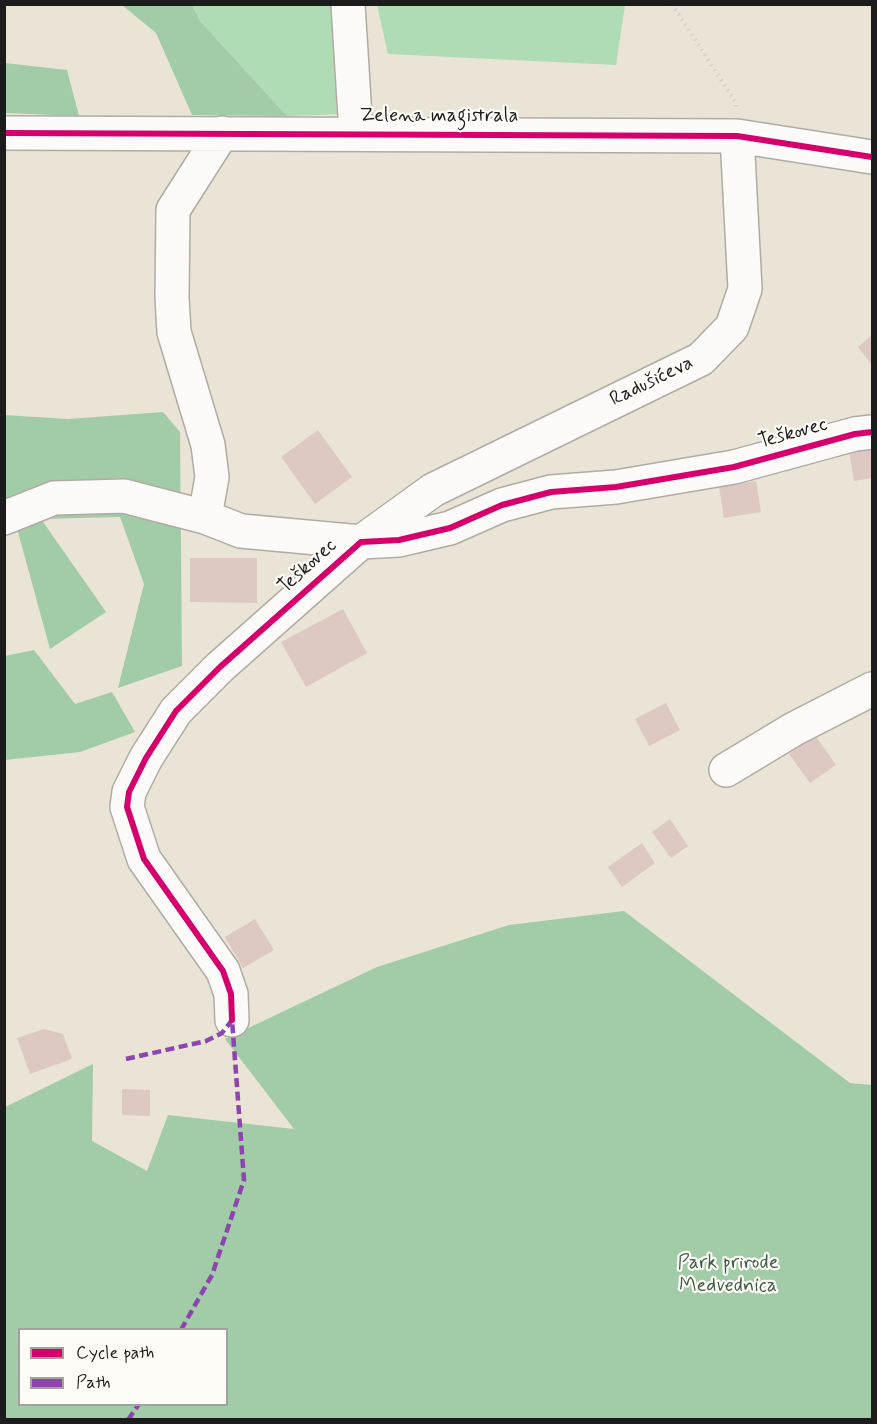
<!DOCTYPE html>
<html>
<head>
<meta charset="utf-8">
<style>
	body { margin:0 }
	#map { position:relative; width:877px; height:1424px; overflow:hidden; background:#eae4d6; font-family:Mynerve,sans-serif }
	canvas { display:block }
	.frame { position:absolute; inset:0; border:6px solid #1c1c1c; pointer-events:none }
	.legend { position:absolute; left:18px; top:1328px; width:210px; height:78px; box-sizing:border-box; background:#fdfcf7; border:2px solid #a3a29f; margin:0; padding:8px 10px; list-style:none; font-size:18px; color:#1c1c1c }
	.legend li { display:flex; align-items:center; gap:12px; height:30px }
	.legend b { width:30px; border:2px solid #a3a29f }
</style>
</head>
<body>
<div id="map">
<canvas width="877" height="1424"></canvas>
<div class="frame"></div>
<ul class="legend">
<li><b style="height:8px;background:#d6006c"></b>Cycle path</li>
<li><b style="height:8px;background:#8e44ad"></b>Path</li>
</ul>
</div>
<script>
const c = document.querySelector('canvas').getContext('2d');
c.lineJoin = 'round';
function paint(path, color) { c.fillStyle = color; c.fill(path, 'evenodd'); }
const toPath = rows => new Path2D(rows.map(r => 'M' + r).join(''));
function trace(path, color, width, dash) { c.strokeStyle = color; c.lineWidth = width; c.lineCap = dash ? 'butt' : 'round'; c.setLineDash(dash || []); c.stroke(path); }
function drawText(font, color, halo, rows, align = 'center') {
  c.font = font + ' Mynerve,sans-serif'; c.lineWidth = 4.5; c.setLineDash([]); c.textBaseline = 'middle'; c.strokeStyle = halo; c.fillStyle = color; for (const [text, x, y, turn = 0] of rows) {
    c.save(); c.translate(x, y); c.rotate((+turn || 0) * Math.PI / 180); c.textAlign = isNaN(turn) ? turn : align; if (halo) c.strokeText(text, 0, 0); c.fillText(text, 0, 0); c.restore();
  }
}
const green = toPath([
	[192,5,334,5,345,114,287,116,200,21],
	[377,5,377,4,625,5,616,65,388,54]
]);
const forest = toPath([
	[122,5,192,5,200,21,287,116,192,115,156,33],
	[5,63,67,70,79,116,5,113],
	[163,412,180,432,182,666,118,688,144,584,120,517,41,519,106,612,50,649,15,521,5,519,4,415,68,419],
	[34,650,75,704,112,692,135,732,80,752,5,760,5,656],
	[624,911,850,1083,872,1085,872,1419,5,1420,5,1107,93,1064,92,1141,147,1171,168,1115,294,1129,225,1039,377,967,509,925],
	[20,1330,226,1330,226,1404,20,1404]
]);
const building = toPath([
	[872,335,872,365,858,347],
	[318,430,352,477,315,504,281,457],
	[872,447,872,478,854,481,849,451],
	[756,481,761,512,724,518,719,487],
	[190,558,257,558,257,603,190,602],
	[343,609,367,653,306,687,281,642],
	[666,703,680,730,649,746,635,719],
	[815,735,836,765,810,783,789,754],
	[670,819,688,846,671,858,652,832],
	[642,843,655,863,622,887,608,867],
	[255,919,274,950,243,968,225,937],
	[44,1029,63,1034,72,1059,30,1074,17,1038],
	[122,1089,150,1090,150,1116,122,1115]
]);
const path = toPath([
	[672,4,736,103,736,111]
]);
const minor = toPath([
	[348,4,356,133],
	[4,133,737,136,872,157],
	[205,517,212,477,208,445,174,332,172,298,173,210,222,133],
	[4,518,54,498,124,496,205,517,241,531,361,542,433,490,701,359,732,327,745,289,737,136],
	[726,770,794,729,872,689],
	[232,1020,231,994,223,971,144,859,127,807,129,792,146,758,176,711,220,667,361,542,399,540,450,528,502,505,551,492,616,487,734,467,855,434,872,432]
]);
const quiet = toPath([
	[126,1059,206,1041,222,1033,232,1020],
	[181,1330,212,1275,244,1180,232,1020],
	[128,1420,139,1404]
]);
const cycleway = toPath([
	[4,133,737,136,872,157],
	[232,1020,231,994,223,971,144,859,127,807,129,792,146,758,176,711,220,667,361,542,399,540,450,528,502,505,551,492,616,487,734,467,855,434,872,432]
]);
const streetNames = [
	["Zelena magistrala",439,117],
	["Radušićeva",652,382,-26],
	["Teškovec",793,434,-15],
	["Teškovec",308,567,-42]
];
const parkNames = [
	["Park prirode",728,1264],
	["Medvednica",728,1287]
];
paint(green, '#afdcb4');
paint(forest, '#a2cba7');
paint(building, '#ddc9c2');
trace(minor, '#b0aca4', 36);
trace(path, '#d1d0cc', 4, [1.5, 4.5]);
trace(minor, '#fcfbf9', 33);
trace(quiet, '#8e44ad', 4.5, [9, 4.5]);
trace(cycleway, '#d6006c', 6);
drawText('20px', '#1c1c1c', '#fdfcf7', streetNames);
drawText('20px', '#3f5d48', '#fdfcf7', parkNames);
</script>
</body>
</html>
